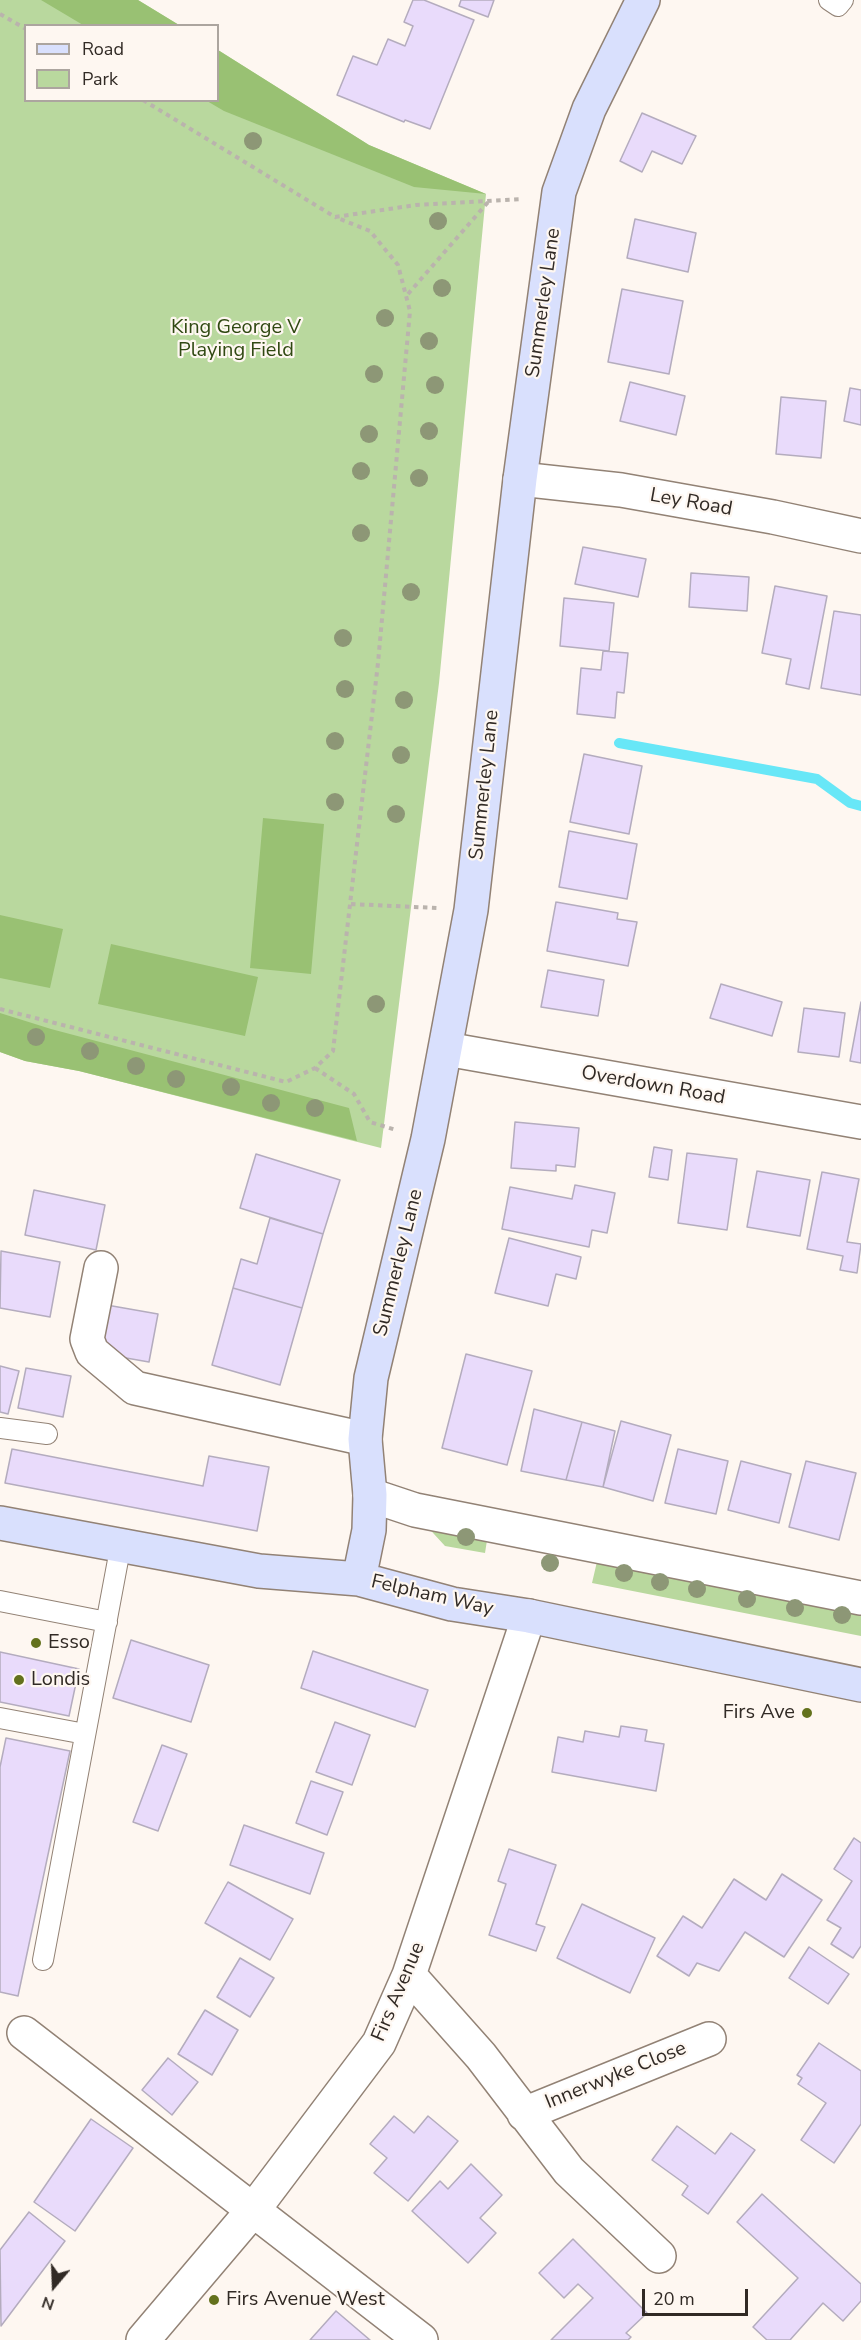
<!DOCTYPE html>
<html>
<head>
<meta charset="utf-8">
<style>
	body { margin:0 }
	#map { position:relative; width:861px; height:2340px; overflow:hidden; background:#fef7f1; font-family:"Nunito Sans",sans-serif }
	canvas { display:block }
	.legend { position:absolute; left:24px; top:24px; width:195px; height:78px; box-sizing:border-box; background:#fef7f1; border:2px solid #aca59f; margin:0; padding:8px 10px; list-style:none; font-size:18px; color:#312a25 }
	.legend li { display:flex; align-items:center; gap:12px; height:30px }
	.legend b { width:30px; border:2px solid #aca59f }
	.north { position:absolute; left:24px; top:2256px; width:60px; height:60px; -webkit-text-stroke:4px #fef7f1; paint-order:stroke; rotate:199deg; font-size:16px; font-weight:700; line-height:24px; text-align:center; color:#312a25 }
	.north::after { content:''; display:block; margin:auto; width:21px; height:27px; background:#312a25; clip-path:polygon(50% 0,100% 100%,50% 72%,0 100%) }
	.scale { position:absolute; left:642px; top:2289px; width:106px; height:27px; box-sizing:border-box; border:3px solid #312a25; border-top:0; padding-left:8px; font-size:18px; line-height:21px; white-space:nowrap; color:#312a25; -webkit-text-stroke:4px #fef7f1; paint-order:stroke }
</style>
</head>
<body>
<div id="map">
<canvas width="861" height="2340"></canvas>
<ul class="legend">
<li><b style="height:8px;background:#d9e0fd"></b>Road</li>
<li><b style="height:16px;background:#b9d89e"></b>Park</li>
</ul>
<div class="north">N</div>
<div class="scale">20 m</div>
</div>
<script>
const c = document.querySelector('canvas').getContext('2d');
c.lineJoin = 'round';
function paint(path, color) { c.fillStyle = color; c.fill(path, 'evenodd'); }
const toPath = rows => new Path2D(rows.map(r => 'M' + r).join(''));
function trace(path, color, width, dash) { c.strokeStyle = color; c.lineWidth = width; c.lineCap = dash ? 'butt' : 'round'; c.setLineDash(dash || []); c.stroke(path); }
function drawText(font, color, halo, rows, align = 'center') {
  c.font = font + ' "Nunito Sans",sans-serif'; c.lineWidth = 4.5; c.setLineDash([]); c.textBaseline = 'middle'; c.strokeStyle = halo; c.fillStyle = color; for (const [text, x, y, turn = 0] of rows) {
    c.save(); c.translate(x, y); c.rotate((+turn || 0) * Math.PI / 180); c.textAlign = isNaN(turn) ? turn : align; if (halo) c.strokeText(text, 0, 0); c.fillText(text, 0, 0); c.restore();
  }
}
const green = toPath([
	[0,0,138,0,179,25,26,26,26,100,218,100,218,50,369,145,486,194,439,683,381,1148,79,1071,25,1061,0,1052],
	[423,1522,488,1534,485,1553,445,1546],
	[599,1553,861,1602,861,1636,592,1583]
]);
const forest = toPath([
	[41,0,138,0,179,25,83,25],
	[218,50,369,145,486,194,414,187,224,111,207,101,218,100],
	[263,818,324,824,311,974,250,968],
	[0,915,63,929,50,988,0,978],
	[111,944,258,977,245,1036,98,1004],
	[0,1013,51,1029,349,1108,357,1141,79,1071,25,1061,0,1052]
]);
const stream = toPath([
	[619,743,817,779,850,803,861,806]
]);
const building = toPath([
	[413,0,424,0,474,20,430,129,405,120,404,122,337,95,353,56,377,65,388,39,405,46,413,26,404,22,413,0],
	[461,0,494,0,488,17,459,6,461,0],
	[642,113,696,136,682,164,652,151,642,172,620,161,642,113],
	[635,219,696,233,688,272,627,258,635,219],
	[622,289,683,301,669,374,608,362,622,289],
	[630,382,685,396,676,435,620,421,630,382],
	[850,388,861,390,861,425,844,421,850,388],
	[781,397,826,401,821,458,776,454,781,397],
	[583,547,646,559,638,597,575,584,583,547],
	[691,573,749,577,747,611,689,607,691,573],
	[775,586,827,596,809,689,786,684,791,659,762,653,775,586],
	[564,598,614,603,609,651,560,646,564,598],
	[834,611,861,615,861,695,821,688,834,611],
	[603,651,628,653,624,693,617,692,615,718,577,714,581,668,601,670,603,651],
	[584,754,642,766,629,834,570,822,584,754],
	[569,831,637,844,627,899,559,887,569,831],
	[556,902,618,913,617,919,637,922,628,966,547,951,556,902],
	[548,970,604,980,598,1016,541,1007,548,970],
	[721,984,782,1002,772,1036,710,1018,721,984],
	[861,1002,861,1063,850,1061,861,1002],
	[804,1008,845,1013,839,1057,798,1052,804,1008],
	[515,1122,579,1128,575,1167,556,1165,556,1171,511,1168,515,1122],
	[654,1147,672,1150,668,1180,649,1177,654,1147],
	[687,1153,737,1159,727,1230,678,1223,687,1153],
	[256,1154,340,1180,323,1234,240,1208,256,1154],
	[757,1171,810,1180,800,1236,747,1227,757,1171],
	[822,1172,859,1179,847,1242,861,1244,857,1273,840,1270,843,1256,807,1249,822,1172],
	[575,1185,615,1193,607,1233,592,1230,589,1247,502,1229,510,1187,572,1199,575,1185],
	[34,1190,105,1205,96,1250,25,1235,34,1190],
	[270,1218,323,1234,302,1308,233,1288,241,1259,257,1264,270,1218],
	[509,1238,581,1257,576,1279,556,1274,548,1306,495,1293,509,1238],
	[1,1251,60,1262,50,1317,0,1308,1,1251],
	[233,1288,302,1308,280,1385,212,1365,233,1288],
	[101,1304,158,1314,149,1362,92,1352,101,1304],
	[466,1354,532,1371,507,1465,442,1448,466,1354],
	[0,1366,19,1371,8,1414,0,1412,0,1366],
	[26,1368,71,1376,63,1417,18,1408,26,1368],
	[534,1409,582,1422,566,1480,521,1471,534,1409],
	[621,1421,671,1435,653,1501,603,1487,621,1421],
	[582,1422,615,1431,603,1487,566,1480,582,1422],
	[12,1449,203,1486,209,1456,269,1467,257,1531,5,1483,12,1449],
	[678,1449,728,1461,716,1514,665,1503,678,1449],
	[741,1461,791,1474,779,1523,728,1510,741,1461],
	[806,1461,856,1473,839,1540,789,1527,806,1461],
	[131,1640,209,1665,191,1722,113,1698,131,1640],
	[313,1651,428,1690,415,1727,301,1688,313,1651],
	[0,1652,79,1669,69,1716,0,1702,0,1652],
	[335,1722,370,1735,352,1785,316,1772,335,1722],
	[621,1726,647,1730,645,1741,664,1744,656,1791,552,1772,558,1737,583,1742,585,1731,619,1737,621,1726],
	[6,1738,70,1751,18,1996,0,1992,0,1767,6,1738],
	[162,1745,187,1754,158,1831,133,1822,162,1745],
	[311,1781,343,1792,327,1835,296,1823,311,1781],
	[244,1825,324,1853,310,1894,230,1865,244,1825],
	[854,1838,861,1843,861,1946,853,1958,831,1944,841,1928,827,1920,852,1881,834,1869,854,1838],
	[509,1849,556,1865,536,1924,545,1927,536,1951,489,1935,506,1884,498,1881,509,1849],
	[782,1874,822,1900,784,1957,745,1932,719,1971,697,1963,689,1976,657,1956,683,1916,702,1928,734,1879,766,1900,782,1874],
	[228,1882,293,1919,270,1960,205,1923,228,1882],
	[582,1904,655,1938,630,1993,557,1958,582,1904],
	[809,1947,849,1974,828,2004,789,1978,809,1947],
	[240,1958,274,1978,250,2017,217,1997,240,1958],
	[205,2010,238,2030,212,2075,178,2054,205,2010],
	[819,2043,861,2071,861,2124,834,2163,801,2140,826,2103,798,2084,802,2078,797,2075,819,2043],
	[168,2058,198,2082,172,2115,142,2090,168,2058],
	[394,2116,414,2133,428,2116,458,2141,408,2201,374,2173,387,2158,370,2144,394,2116],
	[91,2119,133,2148,75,2231,34,2202,91,2119],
	[677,2126,715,2154,731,2133,755,2150,708,2214,682,2195,688,2186,652,2160,677,2126],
	[471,2164,502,2195,480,2218,496,2233,468,2263,412,2211,440,2181,448,2189,471,2164],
	[762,2194,861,2284,861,2301,843,2321,823,2303,790,2340,767,2340,753,2327,798,2278,737,2222,762,2194],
	[29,2212,65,2241,1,2326,0,2250,29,2212],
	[573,2239,647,2313,626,2333,631,2337,628,2340,551,2340,593,2298,578,2284,564,2298,539,2273,573,2239],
	[336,2311,370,2340,310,2340,336,2311]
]);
const path = toPath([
	[0,14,26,29],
	[143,100,335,217,416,205,523,199],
	[408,294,489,201],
	[351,904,437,908],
	[0,1009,286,1082,315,1068,333,1051,378,663,410,311,398,265,370,231,335,217],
	[315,1068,354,1094,370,1122,396,1130]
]);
const lane = toPath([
	[829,0,838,6,843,0],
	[0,1428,47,1434],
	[0,1601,107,1622],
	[0,1718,85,1734],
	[43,1960,121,1544]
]);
const street = toPath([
	[520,479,621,490,773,517,861,536],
	[446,1049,861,1122],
	[101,1268,87,1339,92,1352,135,1388,365,1439],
	[370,1495,415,1510,861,1598],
	[409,1975,481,2056,569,2171,659,2256],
	[24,2033,421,2340],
	[524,2114,709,2039],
	[143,2340,254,2209,379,2043,409,1975,529,1616]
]);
const secondary = toPath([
	[0,1523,259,1571,359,1579,452,1604,529,1616,861,1685],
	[359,1579,369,1530,370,1495,365,1439,371,1378,428,1139,471,910,520,479,559,192,589,109,643,0]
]);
const trees = [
	[253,141],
	[438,221],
	[442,288],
	[385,318],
	[429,341],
	[374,374],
	[435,385],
	[429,431],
	[369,434],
	[361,471],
	[419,478],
	[361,533],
	[411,592],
	[343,638],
	[345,689],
	[404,700],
	[335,741],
	[401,755],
	[335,802],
	[396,814],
	[376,1004],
	[36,1037],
	[90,1051],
	[136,1066],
	[176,1079],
	[231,1087],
	[271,1103],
	[315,1108],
	[466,1537],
	[550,1563],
	[624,1573],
	[660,1582],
	[697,1589],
	[747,1599],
	[795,1608],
	[842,1615]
];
const markers = [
	[36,1643,6,"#63711c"],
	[19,1680,6,"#63711c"],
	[807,1713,6,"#63711c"],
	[214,2300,6,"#63711c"]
];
const streetNames = [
	["Summerley Lane",544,303,-82],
	["Ley Road",691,503,10],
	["Summerley Lane",485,785,-84],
	["Overdown Road",653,1086,10],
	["Summerley Lane",399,1263,-76],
	["Felpham Way",432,1596,13],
	["Firs Avenue",399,1992,-67],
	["Innerwyke Close",616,2076,-22]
];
const parkNames = [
	["King George V",236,328],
	["Playing Field",236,351]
];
const poiNames = [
	["Esso",48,1643],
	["Londis",31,1680],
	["Firs Ave",795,1713,"right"],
	["Firs Avenue West",226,2300]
];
paint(green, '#b9d89e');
paint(forest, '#99c173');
trace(stream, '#68e7f7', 10);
paint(building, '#e9dbfb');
trace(building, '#b4acbe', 1.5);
trace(lane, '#928275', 22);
trace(street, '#928275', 36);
trace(secondary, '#928275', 36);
trace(path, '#bab3ad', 4, [4.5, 4.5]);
trace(lane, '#fff', 20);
trace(street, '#fff', 33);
trace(secondary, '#d9e0fd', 33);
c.fillStyle = '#8d9776';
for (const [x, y] of trees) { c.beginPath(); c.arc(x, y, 9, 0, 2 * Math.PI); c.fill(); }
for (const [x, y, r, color] of markers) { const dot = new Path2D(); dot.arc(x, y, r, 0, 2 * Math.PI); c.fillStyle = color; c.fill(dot); trace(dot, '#fef7f1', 2); }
drawText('20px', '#312a25', '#fef7f1', streetNames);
drawText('20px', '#304912', '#fef7f1', parkNames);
drawText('20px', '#312a25', '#fef7f1', poiNames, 'left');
</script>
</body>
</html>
